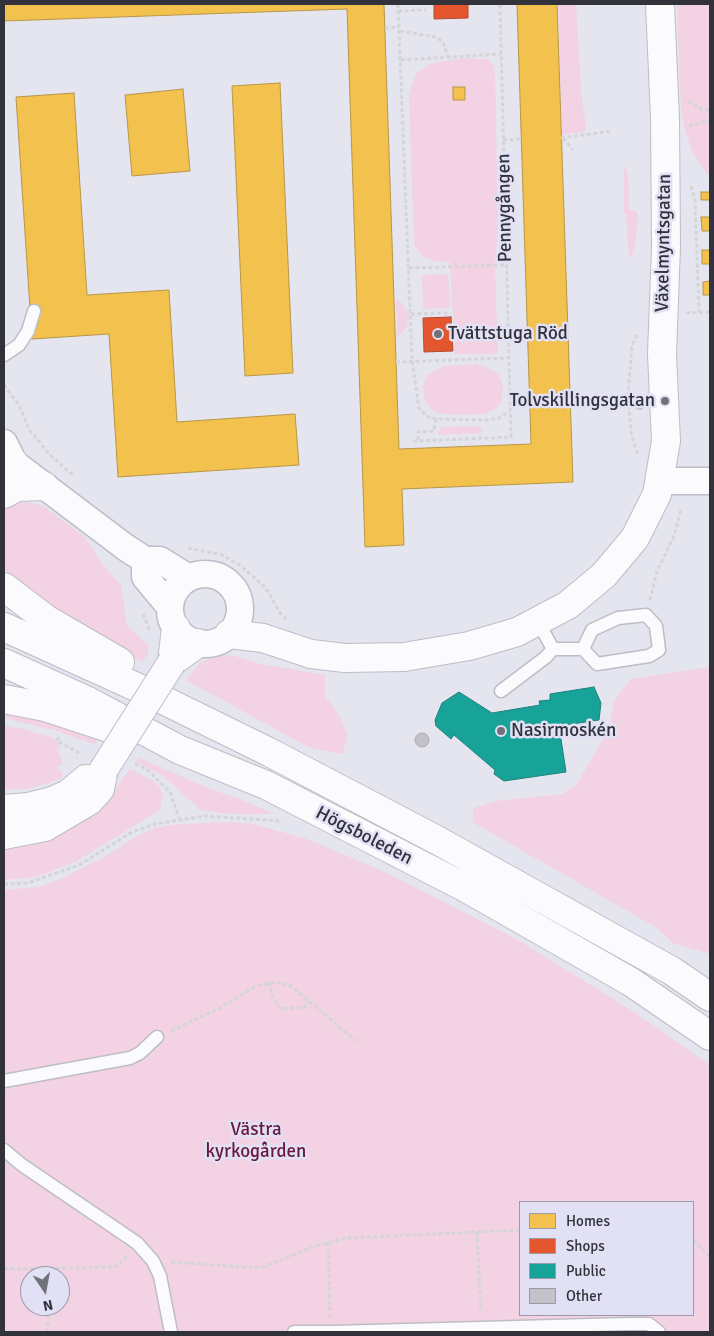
<!DOCTYPE html>
<html>
<head>
<meta charset="utf-8">
<style>
	body { margin:0 }
	#map { position:relative; width:714px; height:1336px; overflow:hidden; background:#e5e5f0; font-family:Signika,sans-serif }
	canvas { display:block }
	.frame { position:absolute; inset:0; border:5px solid #32323a; pointer-events:none }
	.legend { position:absolute; left:519px; top:1201px; width:175px; height:115px; box-sizing:border-box; background:#e1e0f5; border:1px solid #9b9aaa; margin:0; padding:6px 9px; list-style:none; font-size:15px; color:#32323a }
	.legend li { display:flex; align-items:center; gap:10px; height:25px }
	.legend b { width:25px; border:1px solid #9b9aaa }
	.north { position:absolute; left:20px; top:1266px; width:50px; height:50px; box-sizing:border-box; background:#e1e0f5; border:1px solid #9b9aaa; border-radius:50%; rotate:168deg; font-size:14px; font-weight:700; line-height:20px; text-align:center; color:#32323a }
	.north::after { content:''; display:block; margin:auto; width:18px; height:22px; background:#71717a; clip-path:polygon(50% 0,100% 100%,50% 72%,0 100%) }
</style>
</head>
<body>
<div id="map">
<canvas width="714" height="1336"></canvas>
<div class="frame"></div>
<ul class="legend">
<li><b style="height:14px;background:#f2c14e"></b>Homes</li>
<li><b style="height:14px;background:#e4572e"></b>Shops</li>
<li><b style="height:14px;background:#17a398"></b>Public</li>
<li><b style="height:14px;background:#c4c1c9"></b>Other</li>
</ul>
<div class="north">N</div>
</div>
<script>
const c = document.querySelector('canvas').getContext('2d');
c.lineJoin = 'round';
function paint(path, color) { c.fillStyle = color; c.fill(path, 'evenodd'); }
const toPath = rows => new Path2D(rows.map(r => 'M' + r).join(''));
function trace(path, color, width, dash) { c.strokeStyle = color; c.lineWidth = width; c.lineCap = dash ? 'butt' : 'round'; c.setLineDash(dash || []); c.stroke(path); }
function drawText(font, color, halo, rows, align = 'center') {
  c.font = font + ' Signika,sans-serif'; c.lineWidth = 5; c.setLineDash([]); c.textBaseline = 'middle'; c.strokeStyle = halo; c.fillStyle = color; for (const [text, x, y, turn = 0] of rows) {
    c.save(); c.translate(x, y); c.rotate((+turn || 0) * Math.PI / 180); c.textAlign = isNaN(turn) ? turn : align; if (halo) c.strokeText(text, 0, 0); c.fillText(text, 0, 0); c.restore();
  }
}
const green = toPath([
	[558,4,576,4,581,91,586,127,584,132,562,135],
	[677,4,710,4,710,173,707,174,692,151,685,130,681,110],
	[464,58,488,59,494,66,495,73,498,224,495,269,498,354,455,354,450,262,435,261,423,257,414,245,409,94,416,74,432,63],
	[624,166,628,172,629,210,636,211,638,215,636,239,633,254,629,258,626,214,624,213],
	[448,274,450,308,423,309,422,275],
	[396,300,400,301,409,313,407,327,397,338],
	[474,364,484,366,498,374,503,385,502,399,498,407,485,414,449,415,434,412,427,404,424,396,423,387,427,375,444,366],
	[479,426,482,430,481,433,438,435,441,427],
	[27,502,43,506,84,536,103,565,121,585,127,626,148,645,148,654,142,662,83,629,17,582,4,569,4,509,13,503],
	[231,655,261,664,325,675,325,696,339,715,347,735,343,754,310,748,186,680,201,662,214,656],
	[710,667,710,954,673,943,657,928,472,822,474,808,496,801,562,794,577,784,609,729,614,700,631,679],
	[4,709,49,720,98,740,94,744,54,730,4,718],
	[4,726,24,729,56,739,61,750,57,749,63,764,58,767,63,774,60,779,28,789,4,789],
	[139,758,213,790,240,799,274,814,229,814,201,810,163,776,135,761],
	[130,769,153,781,160,787,163,797,160,810,77,861,36,877,4,880,4,845,112,793],
	[219,822,249,823,307,839,387,873,518,940,631,1010,710,1065,710,1332,4,1332,4,890,38,887,58,880,103,858,139,835,155,828,172,825],
	[520,1202,693,1202,693,1315,520,1315],
	[30,1276,60,1276,60,1306,30,1306]
]);
const homes = toPath([
	[4,4,384,4,399,449,531,444,517,4,557,4,573,482,402,489,404,545,365,547,347,9,4,21,4,4],
	[280,83,293,373,245,376,232,86,280,83],
	[453,87,465,87,465,100,453,100,453,87],
	[183,89,190,171,132,176,125,95,183,89],
	[74,93,87,295,169,290,177,422,295,414,299,465,118,477,109,334,32,339,16,97,74,93],
	[701,192,710,192,710,200,701,200,701,192],
	[701,217,710,217,710,231,702,231,701,217],
	[702,250,710,250,710,264,702,264,702,250],
	[710,281,710,295,703,295,703,282,710,281]
]);
const shops = toPath([
	[434,4,468,4,468,18,434,19,434,4],
	[451,317,453,351,424,352,423,318,451,317]
]);
const public = toPath([
	[594,687,601,703,599,720,559,726,566,772,504,781,494,774,495,770,454,735,451,739,436,726,435,720,442,703,459,692,492,713,540,705,539,701,550,700,550,694,594,687]
]);
const building = toPath([
	[642,397,642,409,637,409,636,398,642,397],
	'415 740a7 7 0 1 1 14 0a7 7 0 1 1-14 0Z'
]);
const path = toPath([
	[398,4,412,361,419,408,426,416,436,419,486,420,499,418,510,411],
	[398,11,426,10],
	[385,28,399,27],
	[400,31,436,37,443,42,448,57],
	[401,60,501,54],
	[688,101,701,109,710,110],
	[689,126,710,121],
	[561,138,612,131],
	[563,138,573,150],
	[503,140,521,139],
	[691,186,695,199,699,312],
	[409,268,506,265],
	[686,313,710,312],
	[411,314,451,313],
	[637,335,632,345,628,395,631,432,638,456],
	[396,362,509,358],
	[4,385,19,405,29,429,49,454,74,476],
	[418,440,418,432,434,431,436,419],
	[413,441,511,437,500,4],
	[188,548,222,555,240,565,266,588,280,613,287,620],
	[650,600,657,571,674,536,681,509],
	[143,614,150,632],
	[59,737,57,741,78,752,77,757],
	[135,764,147,769,170,792,179,818],
	[4,884,28,883,79,865,132,832,155,824,204,816,281,821],
	[269,982,272,997,281,1009,304,1007,309,1002],
	[171,1031,220,1008,256,986,276,982,291,986,356,1041],
	[477,1232,481,1311],
	[693,1240,710,1257],
	[328,1242,330,1317],
	[171,1262,260,1268,315,1246,347,1238,520,1230],
	[4,1269,116,1267,127,1256],
	[50,1276,50,1268],
	[47,1332,49,1306]
]);
const lane = toPath([
	[4,355,19,345,28,331,34,311],
	[553,649,583,649,592,630,618,618,646,615,656,626,659,650,649,656,597,664,583,649],
	[501,691,546,657,553,649,538,622],
	[4,1081,130,1058,140,1053,157,1037],
	[4,1150,22,1165,137,1243,153,1261,160,1276,171,1332],
	[294,1332,329,1332],
	[333,1332,628,1324,649,1324,659,1332]
]);
const street = toPath([
	[4,443,14,463,125,547,145,560,160,560,189,578],
	[660,481,710,481],
	[145,560,145,577,170,607],
	'170 609a35 35 0 1 1 70 0a35 35 0 1 1-70 0Z'
]);
const secondary = toPath([
	[4,465,14,463],
	[4,494,17,487,44,486],
	[4,587,46,619,120,662],
	[4,627,145,691,267,751,435,839,672,971,710,997],
	[229,634,263,638,311,654,345,658,404,657,469,646,517,632,568,605,604,575,635,538,657,494,666,441,662,354,666,247,665,118,660,4],
	[172,662,176,628],
	[172,662,198,643],
	[4,663,88,701,180,750,266,785,468,889,631,982,710,1036],
	[4,699,45,707,118,731],
	[4,809,28,807,52,801,68,794,86,779],
	[4,835,45,827,89,801,100,789,104,769]
]);
const secondaryBridge = toPath([
	[104,769,172,662]
]);
const markers = [
	[438,334,5,"#71717a"],
	[665,401,5,"#71717a"],
	[501,731,5,"#71717a"]
];
const streetNames = [
	["Pennygången",505,208,-91],
	["Växelmyntsgatan",664,243,-89],
	["Högsboleden",364,836,27]
];
const poiNames = [
	["Tvättstuga Röd",448,334],
	["Tolvskillingsgatan",655,401,"right"],
	["Nasirmoskén",511,731]
];
const parkNames = [
	["Västra",256,1130],
	["kyrkogården",256,1152]
];
paint(green, '#f2d2e3');
paint(homes, '#f2c14e');
trace(homes, '#b89648', 1);
paint(shops, '#e4572e');
trace(shops, '#af4c32', 1);
paint(public, '#17a398');
trace(public, '#1f817c', 1);
paint(building, '#c4c1c9');
trace(building, '#aca9b1', 1);
trace(lane, '#bdbdc6', 15);
trace(street, '#bdbdc6', 29);
trace(secondary, '#bdbdc6', 30);
trace(path, '#d5d5d8', 3, [4, 2.5]);
trace(lane, '#fbfbfd', 12);
trace(street, '#fbfbfd', 26);
trace(secondary, '#fbfbfd', 28);
trace(secondaryBridge, '#bdbdc6', 30, []);
trace(secondaryBridge, '#fbfbfd', 28);
for (const [x, y, r, color] of markers) { const dot = new Path2D(); dot.arc(x, y, r, 0, 2 * Math.PI); c.fillStyle = color; c.fill(dot); trace(dot, '#e1e0f5', 2); }
drawText('19px', '#32323a', '#e1e0f5', streetNames);
drawText('19px', '#32323a', '#e1e0f5', poiNames, 'left');
drawText('19px', '#69173f', '#e1e0f5', parkNames);
</script>
</body>
</html>
